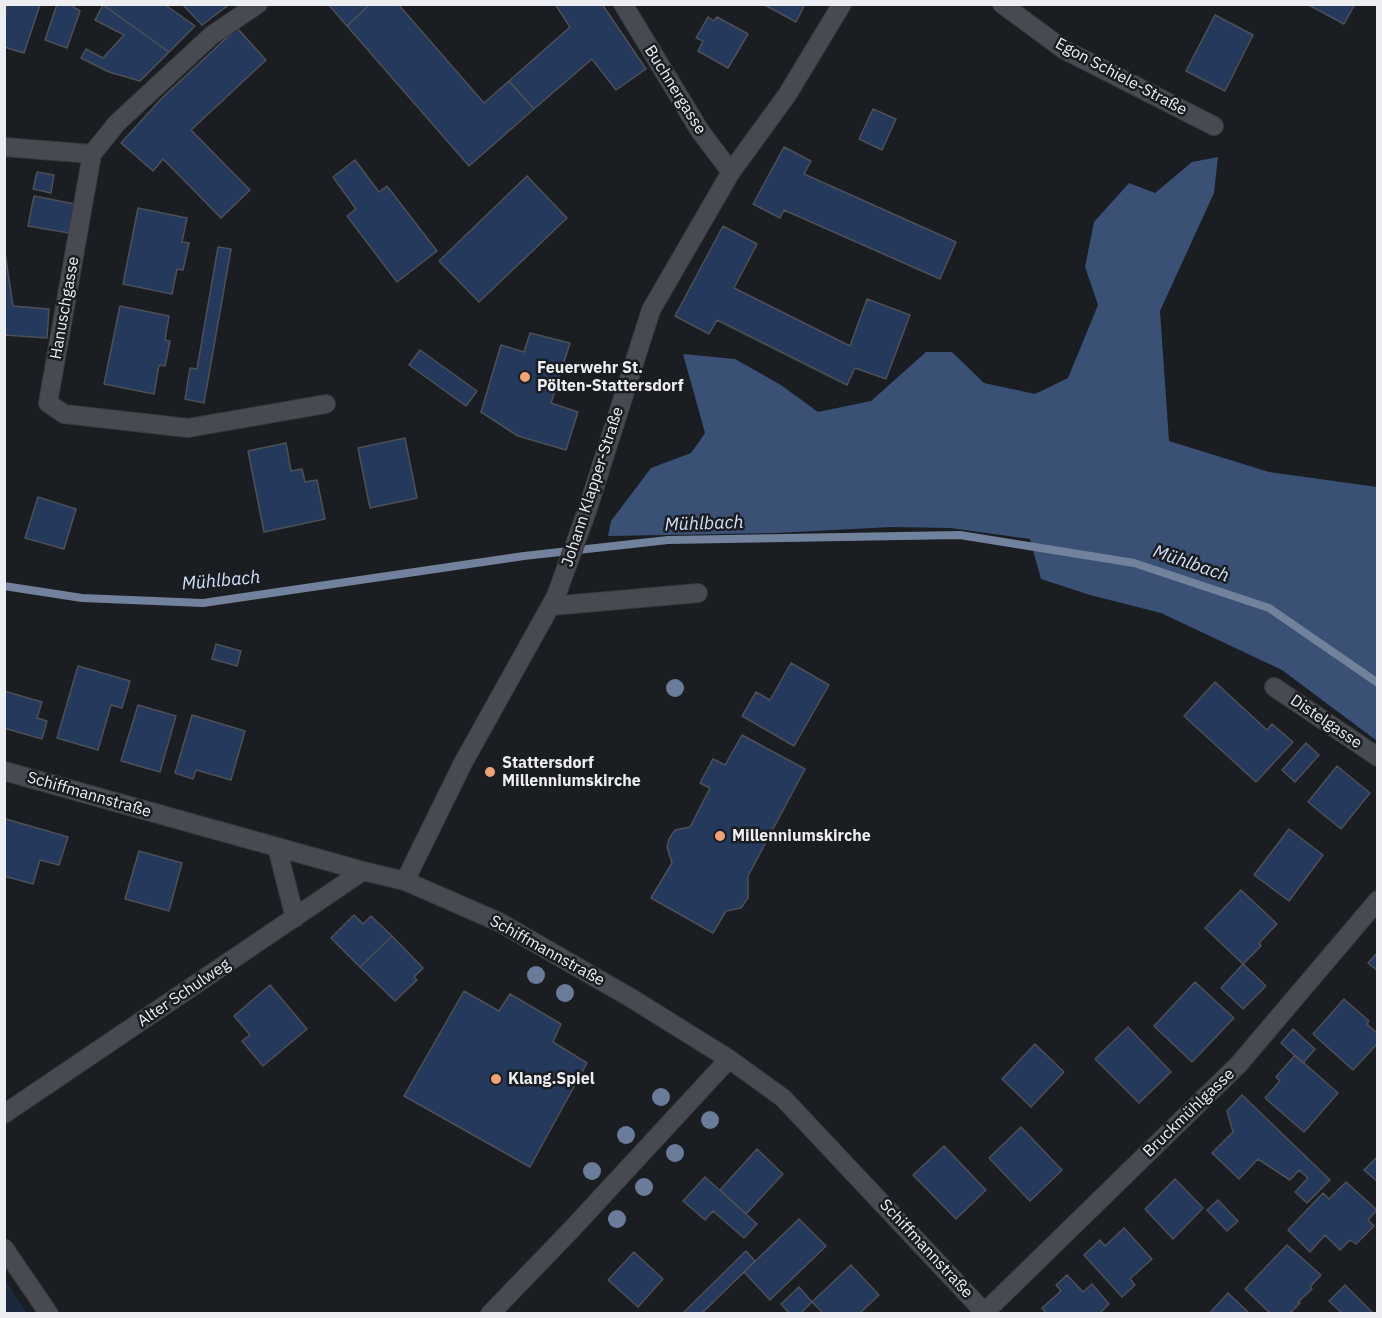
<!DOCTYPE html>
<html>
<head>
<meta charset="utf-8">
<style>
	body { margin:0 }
	#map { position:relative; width:1382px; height:1318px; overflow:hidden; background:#1a1d21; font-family:"IBM Plex Sans",sans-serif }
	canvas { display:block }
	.frame { position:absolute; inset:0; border:6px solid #eceef1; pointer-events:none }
</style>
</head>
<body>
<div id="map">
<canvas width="1382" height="1318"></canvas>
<div class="frame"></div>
</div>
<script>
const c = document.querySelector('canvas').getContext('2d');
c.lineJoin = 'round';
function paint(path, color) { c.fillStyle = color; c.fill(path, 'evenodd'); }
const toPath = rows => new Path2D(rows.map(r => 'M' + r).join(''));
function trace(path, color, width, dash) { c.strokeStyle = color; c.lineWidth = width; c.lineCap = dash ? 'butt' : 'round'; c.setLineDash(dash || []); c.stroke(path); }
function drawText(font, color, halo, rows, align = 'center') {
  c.font = font + ' "IBM Plex Sans",sans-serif'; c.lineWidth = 5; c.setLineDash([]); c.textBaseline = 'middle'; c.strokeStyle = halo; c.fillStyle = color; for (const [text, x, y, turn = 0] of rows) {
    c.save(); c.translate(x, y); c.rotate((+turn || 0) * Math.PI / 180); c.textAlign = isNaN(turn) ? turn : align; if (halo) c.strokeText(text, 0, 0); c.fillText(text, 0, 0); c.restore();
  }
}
const green = toPath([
	[4,1280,5,1280,27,1313,5,1313]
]);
const forest = toPath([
	[1218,157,1214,193,1160,311,1169,441,1269,472,1377,487,1377,741,1282,670,1161,613,1090,595,1041,579,1030,539,950,528,892,527,776,533,608,536,611,521,651,468,691,453,705,433,683,354,735,359,781,385,818,412,871,401,926,352,952,352,984,383,1035,394,1068,378,1098,305,1085,267,1094,222,1129,183,1155,193,1192,162]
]);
const stream = toPath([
	[4,586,82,598,203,603,524,556,668,540,960,535,1134,563,1269,608,1378,683]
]);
const building = toPath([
	[6,4,40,5,24,53,4,47,6,4],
	[57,4,69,4,80,11,67,48,45,40,57,4],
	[102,4,164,4,195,26,169,52,102,4],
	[182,4,230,4,202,25,182,4],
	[328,4,370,4,347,26,328,4],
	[370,4,398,4,484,103,509,81,534,109,469,166,347,26,370,4],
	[555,4,602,4,646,69,616,90,592,59,534,109,509,81,570,27,555,4],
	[763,4,805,4,796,22,763,4],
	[1307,4,1355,4,1344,24,1307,4],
	[103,5,169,52,140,81,109,72,81,58,86,49,103,58,124,35,95,20,103,5],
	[1215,15,1253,35,1225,91,1186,71,1215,15],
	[708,17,714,21,717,17,748,34,728,68,698,51,703,41,696,38,708,17],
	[237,28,266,60,191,130,250,190,221,218,163,159,153,171,121,143,161,99,237,28],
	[873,109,896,119,882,150,859,139,873,109],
	[784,147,811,161,804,174,956,242,940,279,784,210,780,218,753,204,784,147],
	[355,160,379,192,387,186,437,251,397,282,347,216,356,209,333,177,355,160],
	[37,172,54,175,51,193,33,189,37,172],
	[527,176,567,218,479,302,439,261,527,176],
	[34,196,75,204,69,233,28,226,34,196],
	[138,208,187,218,182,242,189,243,183,270,177,269,172,294,123,284,138,208],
	[723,226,757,244,734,288,850,346,867,299,910,315,886,379,855,368,847,385,717,320,709,334,675,316,723,226],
	[4,246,13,306,49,309,47,338,4,335,4,246],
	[218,247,231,249,204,403,185,399,190,368,197,369,218,247],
	[120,306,169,316,165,340,170,341,165,366,159,365,154,394,104,384,120,306],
	[530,333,570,343,551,403,578,412,566,450,518,436,481,412,501,345,524,352,530,333],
	[420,350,477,391,466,406,409,365,420,350],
	[405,438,417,498,370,508,358,448,405,438],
	[286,443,291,471,302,469,305,482,317,480,325,519,264,532,248,451,286,443],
	[38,497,76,509,64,549,25,538,38,497],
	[216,644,241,651,237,666,212,659,216,644],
	[791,663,829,685,794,746,742,716,756,692,770,700,791,663],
	[78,666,130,681,122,708,111,705,98,750,57,738,78,666],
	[1215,682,1267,730,1272,724,1293,742,1256,782,1184,716,1215,682],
	[4,691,42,702,37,718,47,721,42,739,4,728,4,691],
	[138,705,176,716,160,772,121,761,138,705],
	[192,715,245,731,231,780,196,770,193,779,175,773,192,715],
	[742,735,805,769,748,876,748,898,741,908,726,911,713,933,651,898,672,863,667,847,669,839,675,830,690,827,710,788,700,783,713,759,725,765,742,735],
	[1306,743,1319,755,1295,782,1282,770,1306,743],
	[1337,766,1370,793,1341,829,1308,802,1337,766],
	[6,819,68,837,59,865,40,860,33,884,4,876,4,825,6,819],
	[1289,829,1323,855,1289,901,1254,875,1289,829],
	[139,851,182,863,169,911,125,899,139,851],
	[1241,890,1277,924,1259,943,1261,946,1243,964,1205,928,1241,890],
	[354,915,363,924,371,916,392,936,360,967,331,938,354,915],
	[392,936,423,968,414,977,417,980,395,1001,360,967,392,936],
	[1378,952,1378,971,1368,963,1378,952],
	[1243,964,1266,986,1243,1009,1221,988,1243,964],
	[1195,982,1234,1018,1192,1062,1154,1026,1195,982],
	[270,985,307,1029,263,1066,242,1041,250,1035,234,1016,270,985],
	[464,991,499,1011,510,994,561,1024,553,1042,587,1063,530,1167,404,1096,464,991],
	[1344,999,1369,1021,1367,1024,1378,1034,1378,1043,1353,1070,1313,1034,1344,999],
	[1128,1027,1171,1072,1139,1103,1095,1059,1128,1027],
	[1293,1029,1315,1049,1303,1063,1281,1043,1293,1029],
	[1035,1044,1064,1072,1031,1107,1002,1079,1035,1044],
	[1295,1055,1338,1093,1304,1132,1265,1098,1280,1081,1276,1077,1295,1055],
	[1242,1095,1330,1180,1307,1203,1295,1192,1308,1178,1299,1170,1290,1180,1258,1159,1239,1179,1212,1153,1233,1132,1227,1111,1242,1095],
	[1021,1127,1062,1170,1030,1201,989,1158,1021,1127],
	[944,1146,986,1190,956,1219,913,1175,944,1146],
	[757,1149,783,1174,746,1214,720,1190,757,1149],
	[1378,1156,1378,1182,1364,1170,1378,1156],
	[705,1177,757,1224,744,1238,713,1211,705,1220,683,1201,705,1177],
	[1175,1179,1203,1208,1173,1239,1145,1209,1175,1179],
	[1346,1182,1377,1210,1368,1220,1374,1226,1356,1244,1350,1240,1340,1250,1325,1235,1310,1252,1288,1230,1323,1193,1329,1199,1346,1182],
	[1218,1200,1238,1221,1227,1231,1207,1210,1218,1200],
	[799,1219,826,1246,770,1300,744,1272,799,1219],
	[1124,1228,1152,1259,1130,1279,1135,1285,1122,1297,1084,1255,1100,1240,1105,1246,1124,1228],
	[1287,1245,1321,1275,1310,1287,1312,1289,1298,1302,1300,1303,1289,1314,1271,1314,1245,1289,1287,1245],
	[746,1251,755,1261,744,1272,701,1314,682,1314,746,1251],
	[634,1252,663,1279,638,1307,608,1280,634,1252],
	[851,1265,879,1295,859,1314,824,1314,812,1302,851,1265],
	[1067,1275,1083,1292,1092,1284,1109,1304,1099,1314,1047,1314,1042,1308,1061,1291,1056,1285,1067,1275],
	[1345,1285,1374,1314,1343,1314,1329,1301,1345,1285],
	[799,1287,812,1302,800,1314,790,1314,781,1304,799,1287],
	[1228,1293,1250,1314,1209,1314,1228,1293]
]);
const minor = toPath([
	[258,4,212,35,117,123,92,154,48,403,64,414,188,428,326,404],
	[623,4,700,131,731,172],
	[1002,4,1063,49,1214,126],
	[4,147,92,154],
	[551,606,698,593],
	[1274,687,1378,757],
	[4,771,363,871,405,881,499,922,631,998,729,1059,783,1098,986,1314],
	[277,847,295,918],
	[405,881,463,763,556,596,587,511,651,310,731,172,787,95,842,4],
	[4,1114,363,871],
	[4,1248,49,1314],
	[985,1312,1239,1064,1378,900],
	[490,1314,571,1230,729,1059]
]);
const trees = [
	[675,688],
	[536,975],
	[565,993],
	[661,1097],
	[710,1120],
	[626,1135],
	[675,1153],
	[592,1171],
	[644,1187],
	[617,1219]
];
const markers = [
	[525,377,6,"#efa377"],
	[490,772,6,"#efa377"],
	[720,836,6,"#efa377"],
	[496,1079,6,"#efa377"]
];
const streetNames = [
	["Egon Schiele-Straße",1121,77,28],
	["Buchnergasse",675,90,58],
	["Hanuschgasse",65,308,-80],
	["Johann Klapper-Straße",593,487,-72],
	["Distelgasse",1326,722,34],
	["Schiffmannstraße",89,795,16],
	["Schiffmannstraße",547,951,29],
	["Alter Schulweg",184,993,-34],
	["Bruckmühlgasse",1189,1113,-44],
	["Schiffmannstraße",926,1249,47]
];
const poiNames = [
	["Feuerwehr St.",537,368],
	["Pölten-Stattersdorf",537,386],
	["Stattersdorf",502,763],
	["Millenniumskirche",502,781],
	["Millenniumskirche",732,836],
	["Klang.Spiel",508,1079]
];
const waterNames = [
	["Mühlbach",704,524,-2],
	["Mühlbach",1191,564,19],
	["Mühlbach",221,581,-5]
];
paint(green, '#1b293f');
paint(forest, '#3a5075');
trace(stream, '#72829c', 8);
paint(building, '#24395c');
trace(building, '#4d5056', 1.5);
trace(minor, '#383a3e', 20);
trace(minor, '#474a50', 18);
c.fillStyle = '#6a7c99';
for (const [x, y] of trees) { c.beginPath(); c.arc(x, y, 9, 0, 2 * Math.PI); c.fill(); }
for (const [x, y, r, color] of markers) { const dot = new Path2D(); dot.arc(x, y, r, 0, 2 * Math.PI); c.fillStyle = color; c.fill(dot); trace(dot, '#1a1d21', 2); }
drawText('16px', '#eceef1', '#1a1d21', streetNames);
drawText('bold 16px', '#eceef1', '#1a1d21', poiNames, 'left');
drawText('italic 18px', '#d1e1fb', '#1a1d21', waterNames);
</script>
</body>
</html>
